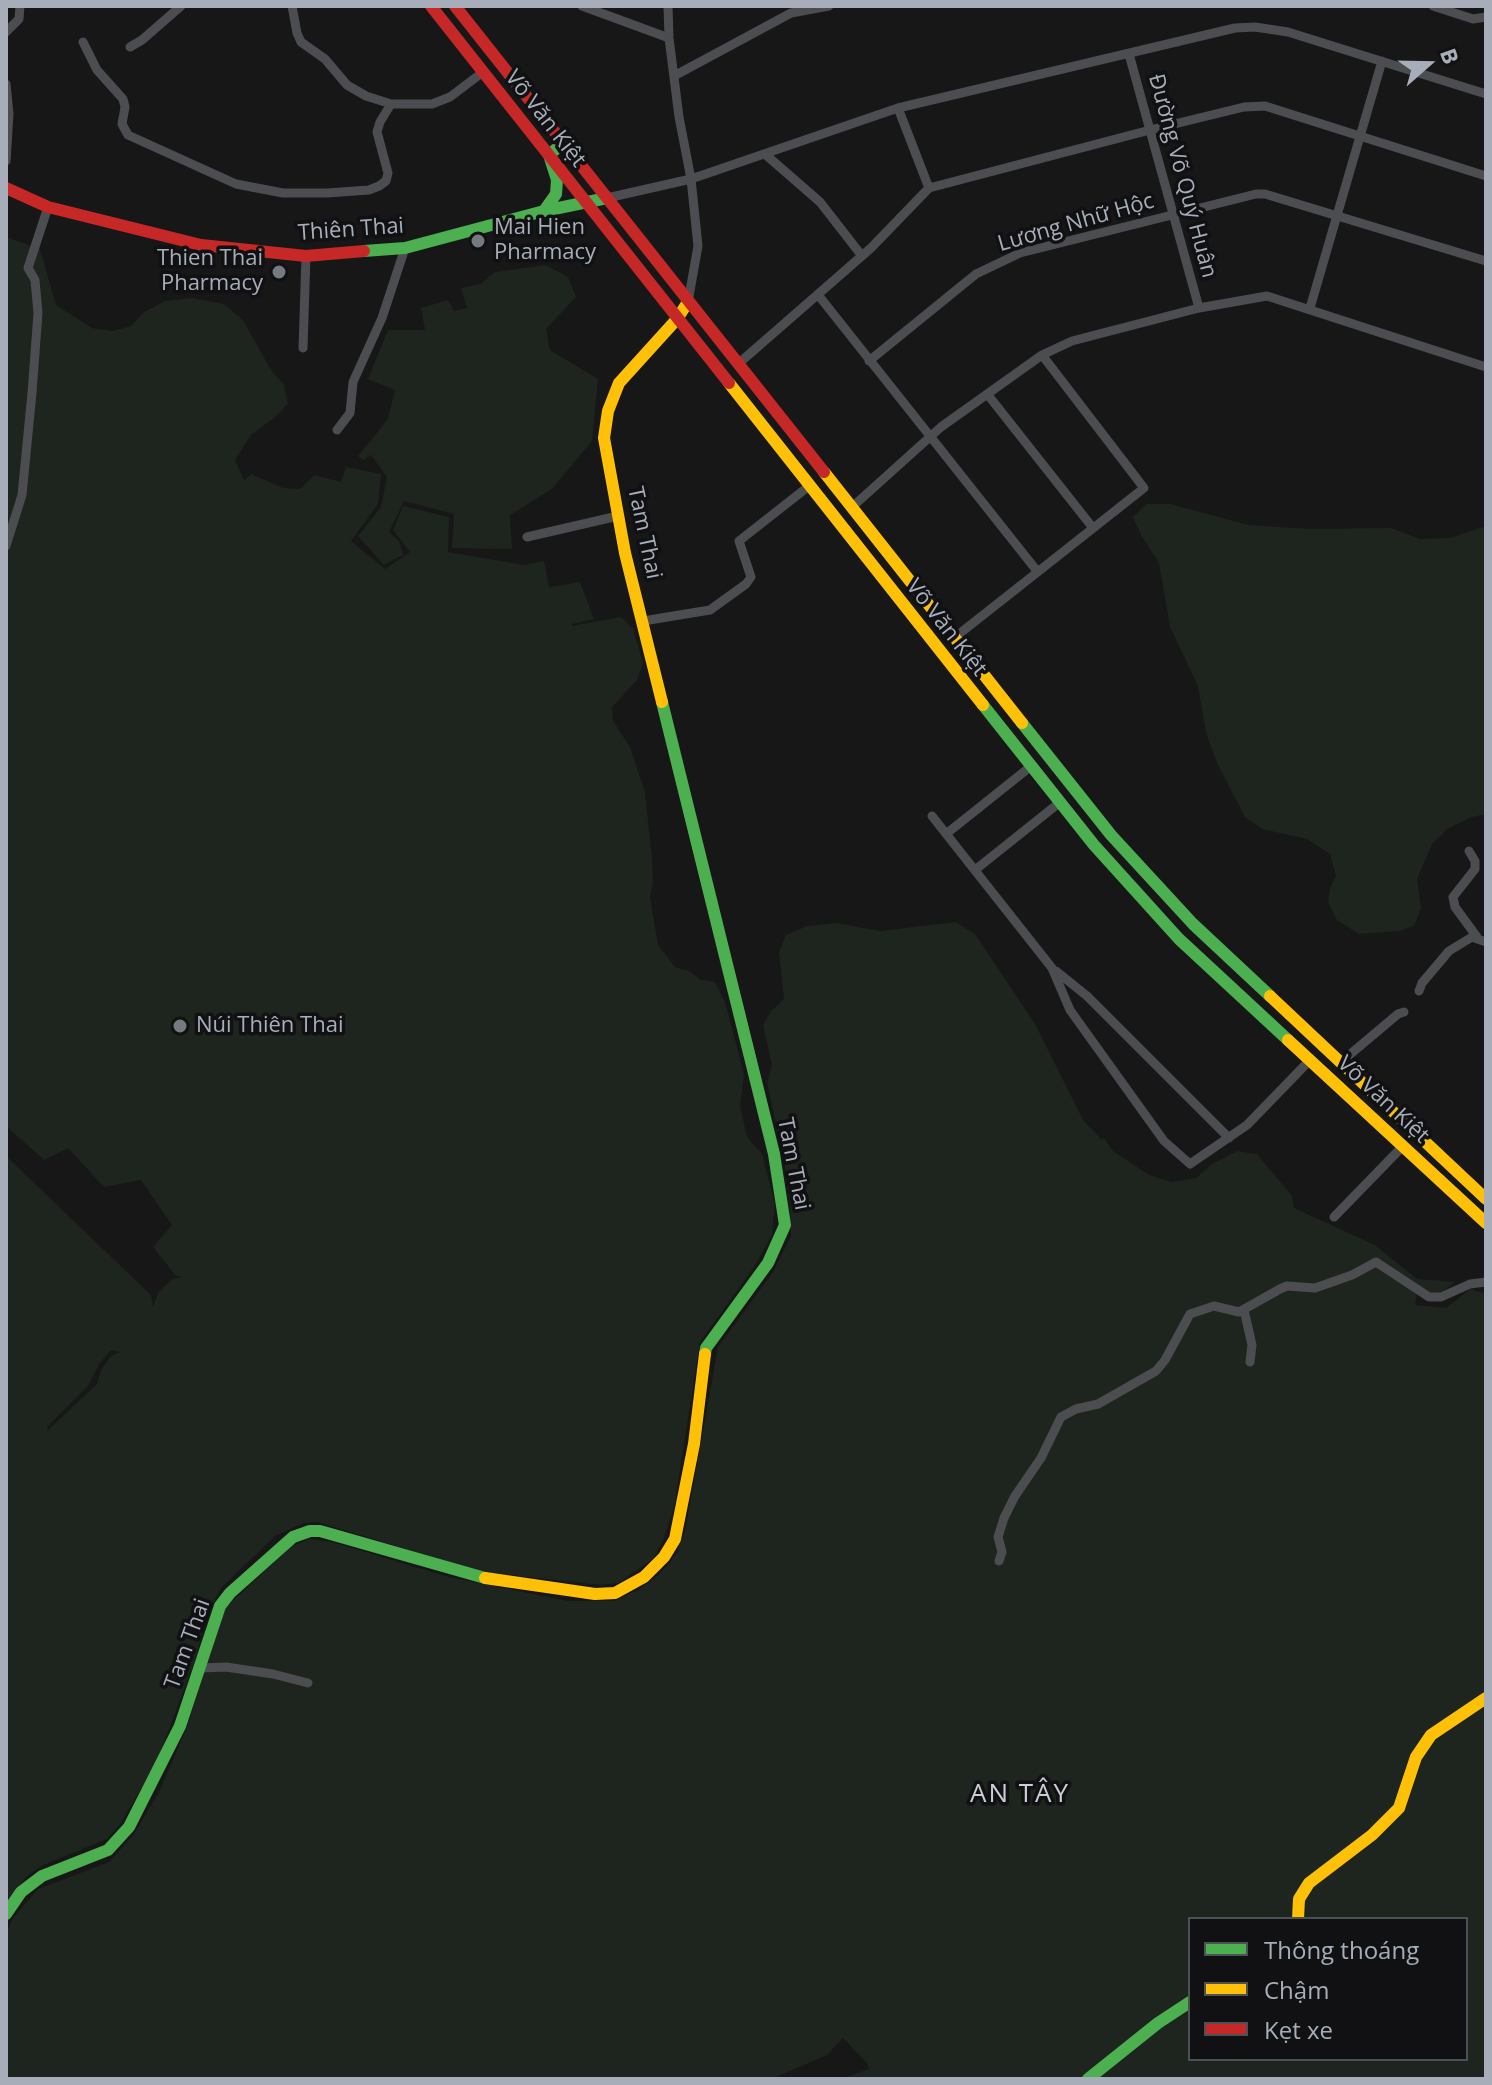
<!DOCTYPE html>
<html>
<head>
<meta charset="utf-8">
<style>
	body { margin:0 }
	#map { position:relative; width:1492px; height:2085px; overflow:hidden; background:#171717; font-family:"Open Sans",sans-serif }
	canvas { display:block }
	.frame { position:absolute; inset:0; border:8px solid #a7aeb9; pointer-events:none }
	.legend { position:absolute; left:1188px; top:1917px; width:280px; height:144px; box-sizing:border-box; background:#111113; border:2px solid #4d5055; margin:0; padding:10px 14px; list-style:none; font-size:24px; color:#a7aeb9 }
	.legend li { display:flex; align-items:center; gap:16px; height:40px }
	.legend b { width:40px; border:2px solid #4d5055 }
	.north { position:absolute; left:1388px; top:24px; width:80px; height:80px; -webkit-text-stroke:6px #111113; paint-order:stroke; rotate:70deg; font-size:22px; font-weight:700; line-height:32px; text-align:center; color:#a7aeb9 }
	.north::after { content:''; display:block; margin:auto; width:28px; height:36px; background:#a7aeb9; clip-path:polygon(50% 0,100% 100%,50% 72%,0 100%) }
</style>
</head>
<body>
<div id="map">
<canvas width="1492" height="2085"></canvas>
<div class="frame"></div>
<ul class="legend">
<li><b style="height:10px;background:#4caf50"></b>Thông thoáng</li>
<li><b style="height:10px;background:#ffc107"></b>Chậm</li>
<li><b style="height:10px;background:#c62828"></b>Kẹt xe</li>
</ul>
<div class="north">B</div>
</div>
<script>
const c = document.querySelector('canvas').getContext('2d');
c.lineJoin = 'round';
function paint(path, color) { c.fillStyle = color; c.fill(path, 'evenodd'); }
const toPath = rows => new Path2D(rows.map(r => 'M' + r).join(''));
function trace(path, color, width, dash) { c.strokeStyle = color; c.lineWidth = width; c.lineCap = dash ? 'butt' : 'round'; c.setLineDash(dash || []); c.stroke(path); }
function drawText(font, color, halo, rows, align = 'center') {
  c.font = font + ' "Open Sans",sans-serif'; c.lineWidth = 7; c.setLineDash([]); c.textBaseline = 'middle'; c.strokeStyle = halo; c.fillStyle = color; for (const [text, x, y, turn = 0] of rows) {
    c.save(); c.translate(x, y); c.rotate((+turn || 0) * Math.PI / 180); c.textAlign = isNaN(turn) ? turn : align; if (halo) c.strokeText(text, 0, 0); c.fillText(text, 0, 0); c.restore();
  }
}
const green = toPath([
	[6,237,40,249,56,305,92,328,113,331,131,326,144,312,165,301,192,298,224,304,243,320,271,370,284,385,288,403,278,415,251,435,235,460,244,481,251,474,283,488,300,489,314,475,341,482,346,467,381,474,378,504,351,541,385,569,410,552,393,530,403,506,449,517,448,552,524,565,544,561,549,587,580,582,594,619,572,624,572,626,621,617,633,628,643,663,637,680,612,707,613,721,630,747,645,792,652,858,653,882,650,897,658,945,675,967,689,971,701,980,715,982,725,1002,744,1074,740,1106,747,1137,762,1154,775,1204,772,1235,754,1267,700,1342,674,1508,663,1541,653,1559,618,1583,601,1585,483,1572,317,1522,304,1523,275,1536,221,1588,207,1615,195,1660,158,1759,121,1823,107,1839,41,1866,27,1876,6,1902,6,1156,151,1295,153,1307,158,1293,171,1280,183,1276,176,1276,153,1247,172,1225,141,1180,104,1187,68,1148,44,1160,6,1126],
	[111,1350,120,1352,111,1356,101,1370,97,1384,47,1431,48,1426,88,1386,99,1364],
	[546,265,568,277,576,297,546,329,550,350,598,379,592,441,552,489,510,515,512,549,452,548,454,514,404,501,389,532,399,541,403,555,384,565,358,536,381,507,387,477,371,455,363,460,358,456,388,419,395,390,368,379,388,330,425,330,421,308,448,300,454,311,467,308,461,288,480,284,495,272],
	[1146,504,1170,504,1249,525,1309,529,1391,528,1420,539,1450,538,1486,526,1486,814,1472,817,1449,828,1432,844,1417,879,1421,908,1414,926,1399,931,1359,934,1337,920,1328,902,1330,888,1336,876,1330,854,1307,839,1262,829,1245,817,1217,763,1206,733,1198,686,1170,627,1159,563,1141,535,1133,517],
	[956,922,975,934,1035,1024,1083,1120,1102,1140,1104,1138,1113,1151,1149,1175,1172,1182,1196,1178,1212,1164,1237,1151,1257,1154,1292,1196,1294,1208,1375,1245,1417,1279,1455,1282,1445,1290,1428,1297,1417,1293,1415,1305,1446,1308,1470,1289,1486,1294,1486,2079,841,2079,869,2069,867,2063,843,2038,827,2055,771,2079,6,2079,6,1934,13,1918,38,1889,109,1862,134,1834,160,1790,187,1727,220,1619,227,1606,292,1546,309,1539,332,1542,449,1577,568,1601,614,1601,638,1590,660,1574,677,1553,685,1531,718,1347,773,1272,791,1236,790,1204,784,1160,767,1083,772,1065,763,1025,771,1011,784,999,779,952,786,935,807,926,836,923,880,931],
	[1190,1919,1466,1919,1466,2059,1190,2059]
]);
const street = toPath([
	[292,6,297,33,301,42,325,59,347,85,366,96,391,104,432,104,450,97,483,72],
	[582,6,669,38],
	[668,6,669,38,679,117,691,179,698,246,688,302],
	[1433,6,1473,19,1486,17],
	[6,32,19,19,20,6],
	[83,42,97,70,123,99,125,107,122,124,128,135,236,184,283,193,327,193,369,190,379,186,386,181,388,173,377,132,380,122,391,104],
	[130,47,142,40,181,6],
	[1129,54,1199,308],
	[674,76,791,13,829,6],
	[6,84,9,114,6,161],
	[898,108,929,188],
	[766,155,820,202,862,256],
	[607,198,691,179,898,108,1235,28,1255,27,1288,32,1486,94],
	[819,296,1037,571],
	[1310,308,1382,61],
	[303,348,306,256],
	[869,361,976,274,1020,253,1256,194,1265,194,1486,261],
	[738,364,871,248,929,188,1150,130,1244,107,1265,106,1486,176],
	[988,395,1093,528],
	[337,430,350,413,353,382,382,318,405,248],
	[851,508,941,427,1042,355,1072,341,1199,308,1267,296,1486,367],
	[527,537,618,516],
	[6,546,22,495,32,393,38,313,35,280,28,268,48,207],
	[643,621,710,610,746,584,751,577,739,541,809,486],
	[954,638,1144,488,1042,355],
	[932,816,1052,968,1070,1010,1164,1141,1190,1164,1247,1125,1310,1060],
	[946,834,1030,767],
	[1469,851,1475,861,1475,869,1453,897,1455,907,1477,937],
	[975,870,1059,803],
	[1056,971,1087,996,1229,1138],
	[1419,991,1422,983,1449,951,1472,937,1486,942],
	[1341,1062,1398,1014,1404,1012],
	[1334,1217,1403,1146],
	[1244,1310,1252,1345,1250,1362],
	[999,1561,1002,1552,998,1537,1004,1518,1015,1496,1041,1458,1061,1417,1076,1409,1098,1404,1156,1371,1165,1360,1190,1314,1214,1306,1239,1312,1280,1289,1287,1286,1315,1288,1352,1275,1376,1262,1429,1297,1441,1297,1470,1284,1486,1282],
	[200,1668,226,1667,273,1674,308,1683]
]);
const fast = toPath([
	[544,211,556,194,557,180,549,155,563,143],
	[364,251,405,248,544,211,607,198],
	[662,702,774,1154,785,1225,768,1263,706,1348,705,1354],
	[983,705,1094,845,1179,939,1288,1040],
	[1022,723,1111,835,1193,924,1270,996],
	[6,1914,21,1892,42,1876,108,1850,129,1827,180,1726,220,1606,230,1593,293,1537,310,1531,320,1531,485,1578],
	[1088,2079,1158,2023,1190,2002]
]);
const slow = toPath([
	[729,383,983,705],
	[824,472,1022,723],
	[662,702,625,553,604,438,608,411,619,383,677,319,688,302],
	[1270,996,1486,1199],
	[1288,1040,1486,1223],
	[485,1578,595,1594,615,1593,644,1577,664,1557,675,1539,694,1444,705,1354],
	[1298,1919,1299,1899,1309,1883,1372,1835,1399,1808,1416,1757,1431,1735,1486,1698]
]);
const jam = toPath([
	[431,6,729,383],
	[455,6,824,472],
	[6,188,48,207,201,245,306,256,364,251]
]);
const markers = [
	[478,241,8,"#757980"],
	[279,272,8,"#757980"],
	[180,1026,8,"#757980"]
];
const streetNames = [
	["Võ Văn Kiệt",545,119,52],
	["Đường Võ Quý Huân",1182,176,75],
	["Lương Nhữ Hộc",1076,223,-16],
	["Thiên Thai",351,230,-4],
	["Tam Thai",644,533,78],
	["Võ Văn Kiệt",946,628,52],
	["Võ Văn Kiệt",1383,1100,43],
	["Tam Thai",793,1164,79],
	["Tam Thai",188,1644,-70]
];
const poiNames = [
	["Mai Hien",494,228],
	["Pharmacy",494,253],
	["Thien Thai",263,259,"right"],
	["Pharmacy",263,284,"right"],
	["Núi Thiên Thai",196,1026]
];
const quarterNames = [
	["AN TÂY",1020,1795]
];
paint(green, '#1d251e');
trace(street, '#4b4d50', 9);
trace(fast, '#4caf50', 12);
trace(slow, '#ffc107', 12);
trace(jam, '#c62828', 12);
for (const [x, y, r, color] of markers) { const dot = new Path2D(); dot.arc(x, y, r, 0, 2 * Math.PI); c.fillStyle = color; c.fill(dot); trace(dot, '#111113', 3); }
drawText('22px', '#a7aeb9', '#111113', streetNames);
drawText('22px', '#a7aeb9', '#111113', poiNames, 'left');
c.letterSpacing = '2px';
drawText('26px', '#c9cdd5', '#111113', quarterNames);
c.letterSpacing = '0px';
</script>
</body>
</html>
